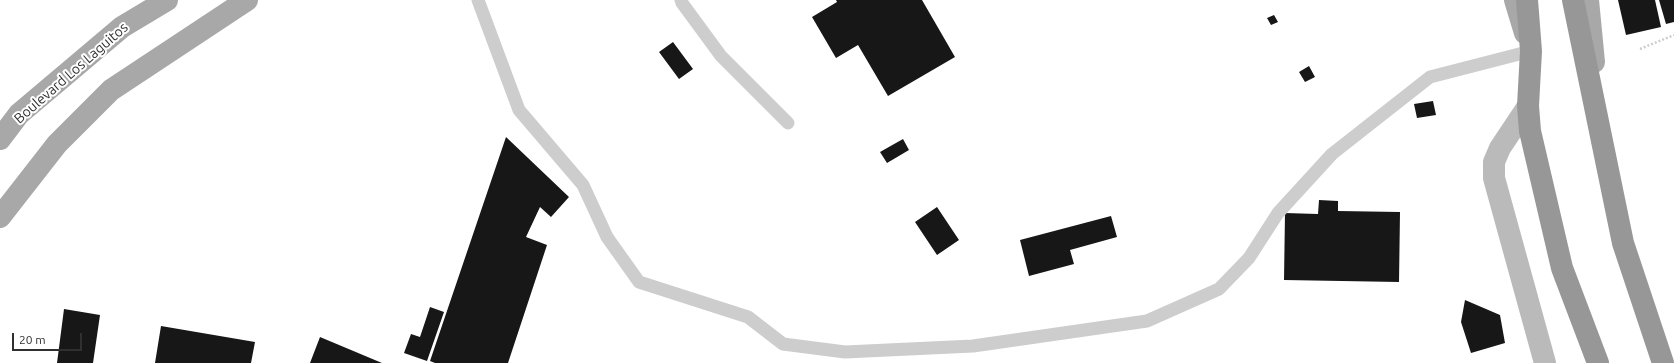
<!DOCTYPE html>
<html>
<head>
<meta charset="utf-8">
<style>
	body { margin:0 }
	#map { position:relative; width:1674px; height:363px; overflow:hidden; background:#fff; font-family:Ubuntu,sans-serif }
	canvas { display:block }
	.scale { position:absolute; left:12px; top:333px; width:70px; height:18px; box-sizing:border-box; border:2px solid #303030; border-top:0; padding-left:5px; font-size:12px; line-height:14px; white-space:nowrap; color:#303030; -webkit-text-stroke:3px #fff; paint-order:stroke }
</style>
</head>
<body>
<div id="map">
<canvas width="1674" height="363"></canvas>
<div class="scale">20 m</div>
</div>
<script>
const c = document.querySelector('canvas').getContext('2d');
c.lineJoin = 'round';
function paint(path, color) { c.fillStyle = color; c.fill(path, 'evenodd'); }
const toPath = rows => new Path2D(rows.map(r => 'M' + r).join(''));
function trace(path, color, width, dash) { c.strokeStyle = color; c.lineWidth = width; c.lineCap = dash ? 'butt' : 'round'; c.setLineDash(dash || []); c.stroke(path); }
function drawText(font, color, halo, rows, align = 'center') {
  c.font = font + ' Ubuntu,sans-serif'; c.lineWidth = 4; c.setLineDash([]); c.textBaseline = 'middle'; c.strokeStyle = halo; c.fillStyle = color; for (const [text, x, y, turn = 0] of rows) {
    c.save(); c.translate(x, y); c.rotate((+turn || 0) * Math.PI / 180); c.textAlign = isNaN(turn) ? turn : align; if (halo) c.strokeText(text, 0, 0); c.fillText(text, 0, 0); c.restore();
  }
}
const building = toPath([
	[836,0,922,0,955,57,888,96,858,45,836,58,812,17,837,2],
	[1618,0,1655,0,1661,27,1626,35],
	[1659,0,1674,0,1674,22,1666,24],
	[1274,15,1278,22,1271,25,1267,18],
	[673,42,693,69,679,79,659,52],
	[1309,66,1315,77,1305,82,1299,72],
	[1433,101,1436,115,1417,118,1414,104],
	[506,137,569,197,551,217,540,207,526,237,547,245,508,363,435,363,430,361],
	[903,139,909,150,887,163,880,152],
	[1319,200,1338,201,1338,211,1400,212,1399,282,1284,280,1285,213,1318,214],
	[937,207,959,240,937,255,915,222],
	[1111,216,1117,237,1070,250,1074,264,1029,276,1020,240],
	[1465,300,1500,315,1505,343,1471,353,1461,322],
	[430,307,444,312,427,361,404,353,411,334,420,337],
	[64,309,100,315,93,363,57,363],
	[161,326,255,342,251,363,155,363],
	[320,337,382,363,310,363]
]);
const path = toPath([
	[1640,49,1674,35]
]);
const lane = toPath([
	[478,0,519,110,583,185,607,237,639,282,748,317,783,344,845,352,973,346,1147,321,1219,289,1249,258,1278,213,1332,154,1430,77,1531,51],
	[681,0,682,3,721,56,788,123]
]);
const secondary = toPath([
	[1528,106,1500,148,1494,162,1494,178,1545,363]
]);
const primary = toPath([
	[1515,0,1525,33],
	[1588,0,1594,62],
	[0,139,19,114,122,27,167,0],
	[0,217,57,144,111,90,247,0]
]);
const highway = toPath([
	[1527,0,1531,51,1528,106,1530,131,1562,268,1598,363],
	[1573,0,1623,243,1663,363]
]);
const streetNames = [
	["Boulevard Los Laguitos",71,73,-41]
];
paint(building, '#171717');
trace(path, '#cdcdcd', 2.5, [2, 2]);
trace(lane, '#cdcdcd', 13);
trace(secondary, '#bababa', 22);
trace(primary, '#a8a8a8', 22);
trace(highway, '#979797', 22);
drawText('14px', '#303030', '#fff', streetNames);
</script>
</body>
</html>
